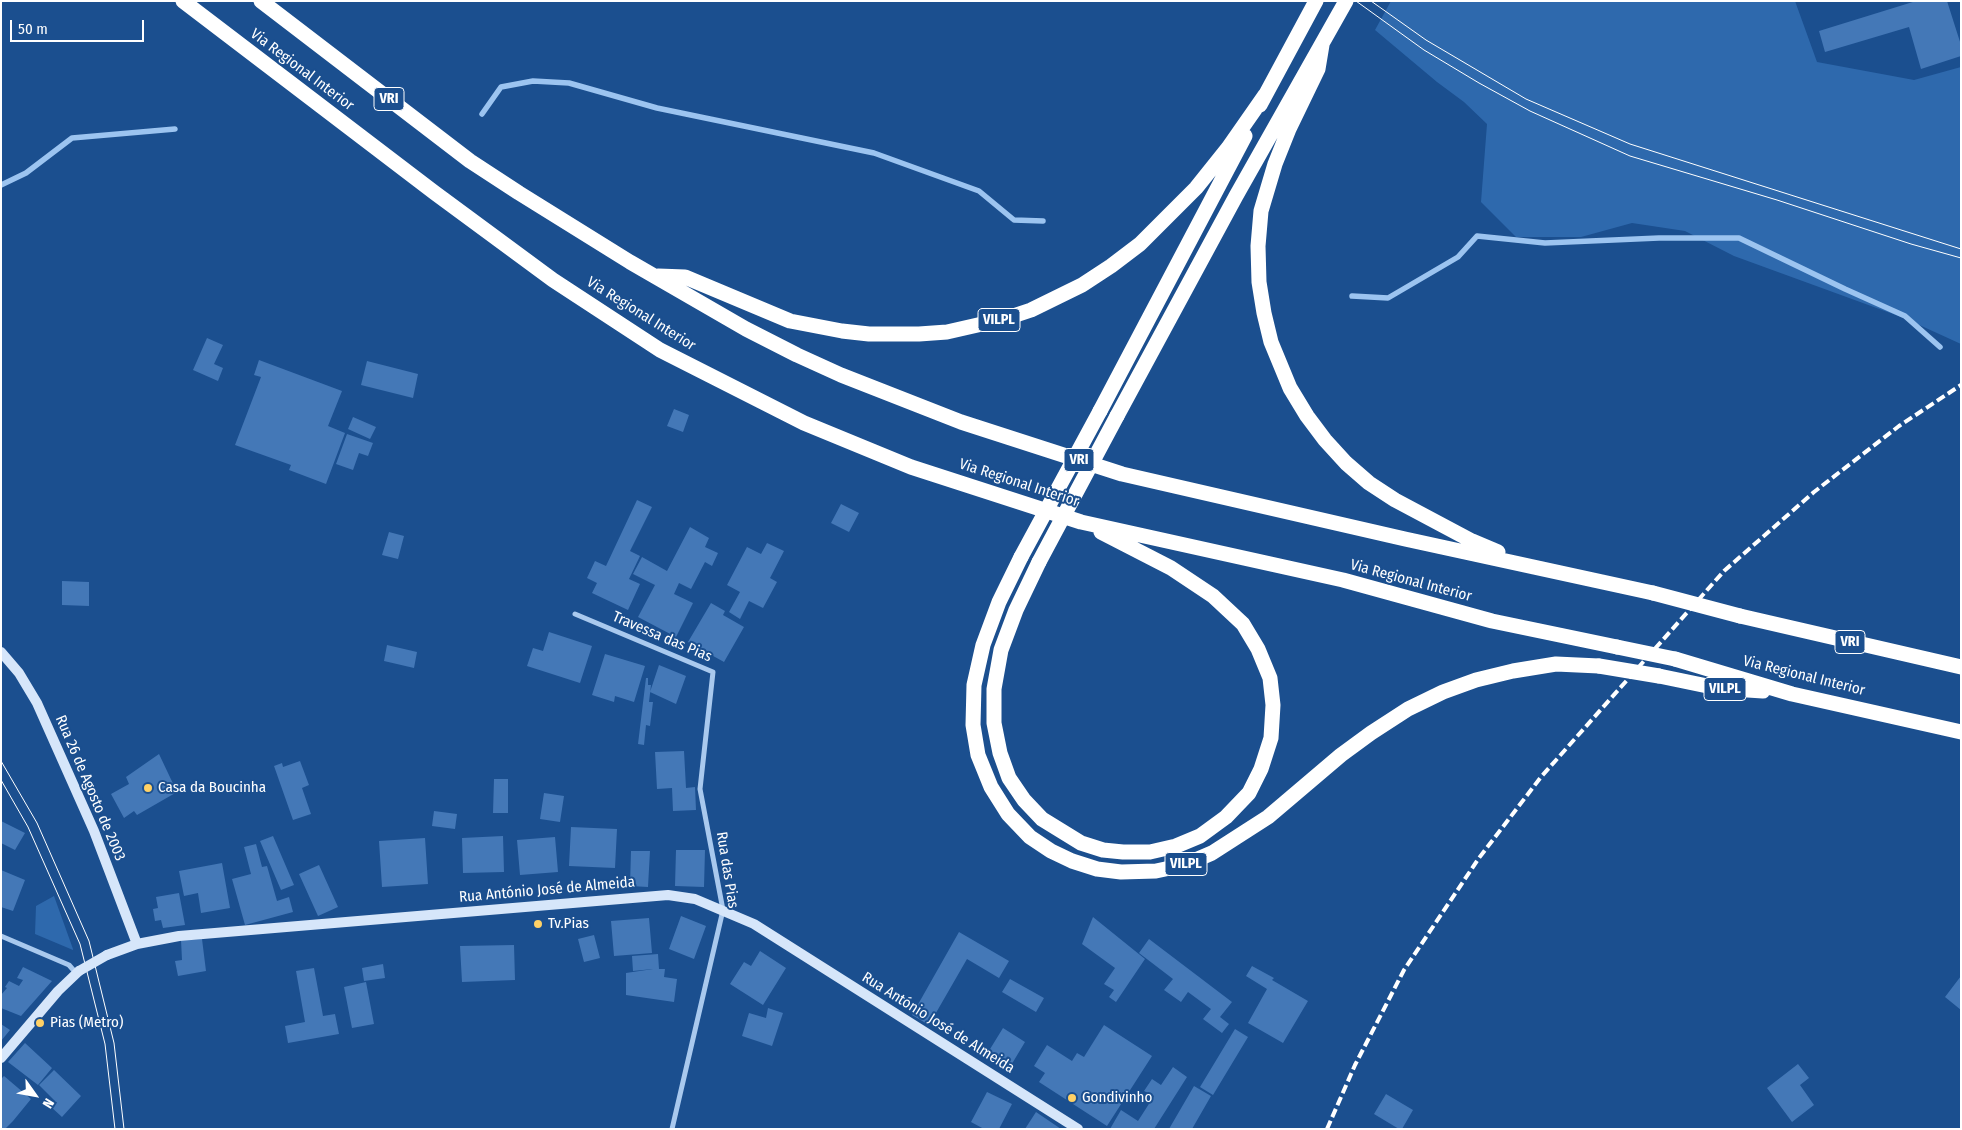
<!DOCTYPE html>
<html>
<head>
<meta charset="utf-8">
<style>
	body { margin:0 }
	#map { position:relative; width:1962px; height:1130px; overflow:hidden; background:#1b4f8f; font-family:"Fira Sans Condensed",sans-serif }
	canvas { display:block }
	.frame { position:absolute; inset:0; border:2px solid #fff; pointer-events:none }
	.north { position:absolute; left:10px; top:1070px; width:50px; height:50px; -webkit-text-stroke:4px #1b4f8f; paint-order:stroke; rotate:122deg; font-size:14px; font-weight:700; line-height:20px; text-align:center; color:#fff }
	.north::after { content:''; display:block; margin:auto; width:18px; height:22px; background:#fff; clip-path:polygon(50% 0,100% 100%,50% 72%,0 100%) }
	.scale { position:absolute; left:10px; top:20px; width:134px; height:22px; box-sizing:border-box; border:2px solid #fff; border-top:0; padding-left:6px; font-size:15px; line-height:18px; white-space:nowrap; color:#fff; -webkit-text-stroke:4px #1b4f8f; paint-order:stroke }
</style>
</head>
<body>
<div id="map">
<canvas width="1962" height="1130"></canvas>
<div class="frame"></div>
<div class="north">N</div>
<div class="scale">50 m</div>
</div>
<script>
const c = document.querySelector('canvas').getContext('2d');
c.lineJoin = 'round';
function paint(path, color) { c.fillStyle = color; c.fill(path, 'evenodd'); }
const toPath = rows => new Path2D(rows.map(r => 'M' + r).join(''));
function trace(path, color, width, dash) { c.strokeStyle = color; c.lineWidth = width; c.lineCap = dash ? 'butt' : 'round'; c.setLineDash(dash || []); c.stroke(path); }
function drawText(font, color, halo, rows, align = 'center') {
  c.font = font + ' "Fira Sans Condensed",sans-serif'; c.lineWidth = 4; c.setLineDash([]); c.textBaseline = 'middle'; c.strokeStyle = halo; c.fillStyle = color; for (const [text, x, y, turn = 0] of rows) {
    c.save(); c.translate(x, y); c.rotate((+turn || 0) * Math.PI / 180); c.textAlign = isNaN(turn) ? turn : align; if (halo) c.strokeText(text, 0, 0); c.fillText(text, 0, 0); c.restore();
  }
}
const green = toPath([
	[1391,1,1795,1,1817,62,1914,80,1961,67,1961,344,1904,318,1734,256,1685,231,1632,223,1581,237,1516,237,1481,202,1487,124,1464,102,1437,82,1375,30],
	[54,896,73,949,73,950,35,934,36,906]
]);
const stream = toPath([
	[482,114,501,87,533,81,569,83,657,108,874,153,979,191,1014,220,1043,221],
	[1,185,26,173,72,138,175,129],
	[1352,296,1388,298,1458,257,1477,236,1545,243,1659,238,1739,238,1845,289,1905,316,1940,347]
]);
const building = toPath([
	[1916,1,1947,1,1961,45,1961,56,1921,69,1909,27,1825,52,1819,31],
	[207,338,223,345,214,364,223,368,218,381,193,370],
	[259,360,342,391,328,426,345,433,326,484,289,470,291,465,235,445,261,377,254,375],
	[367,361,418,374,413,398,361,385],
	[674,409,689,415,683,432,667,426],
	[353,417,376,427,370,439,348,429],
	[347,434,373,443,368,456,359,453,353,470,336,464],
	[637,500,652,507,630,551,640,556,629,579,640,584,628,610,592,593,597,583,587,578,595,561,606,566],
	[841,504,859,513,849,532,831,523],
	[690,527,709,538,705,547,718,553,712,566,705,562,691,589,679,583,674,594,693,603,676,637,638,617,655,585,633,574,642,557,667,571],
	[389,532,404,536,398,559,382,555],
	[767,543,784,551,770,578,777,582,763,608,749,601,740,619,729,612,740,592,727,585,747,547,761,554],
	[62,581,89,582,89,606,62,605],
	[711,603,725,611,723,615,744,627,724,662,688,642],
	[549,632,592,646,580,683,527,666,533,648,543,651],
	[387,645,417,652,414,668,384,661],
	[605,654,645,666,634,702,615,696,614,702,592,695],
	[659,665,686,676,676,704,650,692],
	[646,678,648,678,648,685,651,685,649,702,653,702,650,726,646,725,644,745,638,744],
	[684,751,686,788,695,787,696,810,673,811,672,788,657,789,655,752],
	[159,754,177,792,137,815,134,811,124,818,111,794,129,784,126,777],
	[300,761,309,785,302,788,311,814,293,820,274,766,282,763,283,767],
	[494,779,508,779,508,813,493,813],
	[544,793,564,796,560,822,540,819],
	[434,811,457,814,455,829,432,826],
	[1,821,25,833,15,850,1,843],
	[571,827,617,829,615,868,569,866],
	[273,836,294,885,281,890,260,841],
	[503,836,504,872,463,873,462,838],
	[555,837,558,872,520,875,517,840],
	[425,838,428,884,382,887,379,841],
	[256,844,262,867,267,866,277,901,289,897,293,912,245,925,232,879,251,874,244,847],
	[676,850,705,850,704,887,675,886],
	[631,851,650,851,648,887,630,886],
	[222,863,230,908,201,913,198,893,184,896,179,871],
	[319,865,338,907,318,916,299,874],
	[1,870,25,880,13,911,1,907],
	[179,893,185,925,163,928,161,920,155,921,153,909,158,908,156,897],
	[681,916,706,926,694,959,669,949],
	[1093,917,1145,959,1116,1002,1109,997,1114,990,1104,984,1115,968,1082,944],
	[649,918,652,953,614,956,611,921],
	[959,932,1009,961,999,978,967,959,929,1025,912,1015],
	[594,935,600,958,584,962,578,939],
	[202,939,206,971,178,976,175,961,182,960,181,940],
	[1149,939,1232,1002,1220,1017,1229,1024,1222,1033,1203,1019,1211,1009,1188,992,1181,1002,1164,990,1173,979,1139,953],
	[514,945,515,980,462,982,460,946],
	[760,951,786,968,763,1005,730,984,744,962,751,966],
	[658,954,659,969,665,969,664,977,677,979,674,1002,626,995,626,973,653,969,633,971,632,956],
	[383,964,385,978,364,981,362,968],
	[1252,966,1274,978,1272,980,1308,1001,1283,1043,1248,1023,1267,989,1246,976],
	[23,967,52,981,21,1016,1,1008,1,995,7,988,5,987,9,981,19,986,23,980,17,978],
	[314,968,323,1016,335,1014,339,1034,288,1043,285,1026,305,1022,296,971],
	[1961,976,1961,1010,1945,997],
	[1010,979,1044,998,1036,1012,1002,992],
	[366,982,374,1024,352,1028,344,987],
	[768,1008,783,1013,772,1046,742,1036,749,1013,766,1018],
	[1,1024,10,1030,1,1041],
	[1104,1025,1152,1056,1107,1126,1039,1082,1045,1073,1034,1066,1047,1045,1072,1061,1077,1053,1084,1057],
	[1003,1028,1025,1042,1010,1067,987,1054],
	[1235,1029,1248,1037,1213,1095,1200,1087],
	[25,1043,52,1068,38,1085,8,1062],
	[1798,1064,1809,1078,1800,1085,1814,1105,1792,1122,1767,1088],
	[1173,1067,1187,1077,1154,1129,1110,1129,1121,1110,1138,1121,1154,1096,1144,1091,1152,1079,1161,1085],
	[54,1070,81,1096,62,1117,50,1106,55,1101,39,1085],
	[4,1076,31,1099,13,1121,5,1129,1,1129,1,1079],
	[1194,1086,1211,1096,1192,1129,1169,1129],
	[987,1092,1012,1104,999,1129,984,1129,971,1122],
	[1386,1094,1413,1110,1402,1129,1399,1129,1374,1114],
	[1036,1112,1061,1129,1025,1129]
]);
const minor = toPath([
	[575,614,713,672,700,789,723,910,672,1129],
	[1,936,69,965,76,973]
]);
const secondary = toPath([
	[1,652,19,673,37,703,94,831,137,944],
	[107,955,137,944,179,936,668,895,695,899,754,924,1078,1129],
	[1,1058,58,991,79,971]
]);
const motorway = toPath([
	[183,1,435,193,553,280,660,350,804,423,911,467,1081,522,1343,580,1492,621,1617,647],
	[261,1,470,161,519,193,630,262,746,329,797,355,841,375,961,422,1122,474,1405,539,1653,593],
	[1322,45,1318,69,1289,129,1275,164,1261,211,1258,246,1259,282,1264,313,1271,342,1290,388,1307,416,1325,440,1346,463,1369,483,1395,500,1472,541,1498,552],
	[1260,105,1316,1],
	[658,276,685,277,790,321,842,331,869,334,919,334,947,332,1004,319,1031,310,1082,285,1111,266,1140,244,1196,188,1228,148,1265,95],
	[1100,411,1245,136],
	[1117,416,1236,196,1346,1],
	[1021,557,999,602,983,645,974,685,973,725,978,755,991,787,1008,814,1030,837,1051,851,1072,861,1097,869,1121,872,1156,871,1184,865,1212,853,1268,817,1341,755,1371,733,1408,709,1443,692,1476,680,1513,671,1556,664,1599,666],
	[1039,562,1016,610,1001,650,994,689,994,723,1000,753,1009,778,1024,800,1042,819,1081,843,1103,850,1123,852,1150,852,1176,846,1200,836,1226,817,1249,793,1261,769,1271,738,1273,705,1270,678,1258,649,1243,624,1213,596,1171,568,1101,532],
	[1740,616,1961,667],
	[1675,659,1792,694,1961,732],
	[1659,676,1717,688,1763,691]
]);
const tram = toPath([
	[1356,1,1424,50,1479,83,1530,111,1630,156,1777,200,1911,244,1961,258],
	[1371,1,1426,40,1526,99,1630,144,1961,249],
	[1,761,37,823,89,941,114,1043,124,1129],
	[1,780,28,827,80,944,105,1044,115,1129]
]);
const rail = toPath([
	[1327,1129,1355,1065,1404,970,1479,858,1541,777,1724,571,1814,492,1899,426,1961,385]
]);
const secondaryBridge = toPath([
	[79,971,107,955]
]);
const motorwayBridge = toPath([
	[1021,557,1100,411],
	[1039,562,1117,416],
	[1653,593,1740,616],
	[1617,647,1675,659],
	[1599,666,1659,676]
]);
const markers = [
	[148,788,5,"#ffd166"],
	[538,924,5,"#ffd166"],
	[40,1023,5,"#ffd166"],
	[1072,1098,5,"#ffd166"]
];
const shields = [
	[389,99,30],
	[999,320,42],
	[1079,460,30],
	[1850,642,30],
	[1725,689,42],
	[1186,864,42]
];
const shieldNames = [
	["VRI",389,99],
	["VILPL",999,320],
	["VRI",1079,460],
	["VRI",1850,642],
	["VILPL",1725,689],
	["VILPL",1186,864]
];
const streetNames = [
	["Via Regional Interior",302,70,37],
	["Via Regional Interior",641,314,32],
	["Via Regional Interior",1019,483,18],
	["Via Regional Interior",1411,581,15],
	["Travessa das Pias",662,637,23],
	["Via Regional Interior",1804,676,14],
	["Rua 26 de Agosto de 2003",90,788,67],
	["Rua das Pias",727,870,81],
	["Rua António José de Almeida",547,890,-5],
	["Rua António José de Almeida",938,1023,32]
];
const poiNames = [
	["Casa da Boucinha",158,788],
	["Tv.Pias",548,924],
	["Pias (Metro)",50,1023],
	["Gondivinho",1082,1098]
];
paint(green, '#2e69ad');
trace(stream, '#9cc4f0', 5.5);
paint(building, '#4478b7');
trace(minor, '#a9c9ee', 5);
trace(secondary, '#d6e6fa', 10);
trace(motorway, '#fff', 15);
trace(tram, '#fff', 1);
trace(rail, '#fff', 4, [9, 4]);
trace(secondaryBridge, '#d6e6fa', 10);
trace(motorwayBridge, '#fff', 15);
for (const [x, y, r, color] of markers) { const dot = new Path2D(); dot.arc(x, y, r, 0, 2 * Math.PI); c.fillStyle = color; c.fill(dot); trace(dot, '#1b4f8f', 2); }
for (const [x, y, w] of shields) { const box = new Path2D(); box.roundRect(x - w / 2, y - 11.5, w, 23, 4); c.fillStyle = '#1b4f8f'; c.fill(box); trace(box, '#fff', 1); }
drawText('bold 14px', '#fff', null, shieldNames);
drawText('15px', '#fff', '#1b4f8f', streetNames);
drawText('15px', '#fff', '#1b4f8f', poiNames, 'left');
</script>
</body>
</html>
